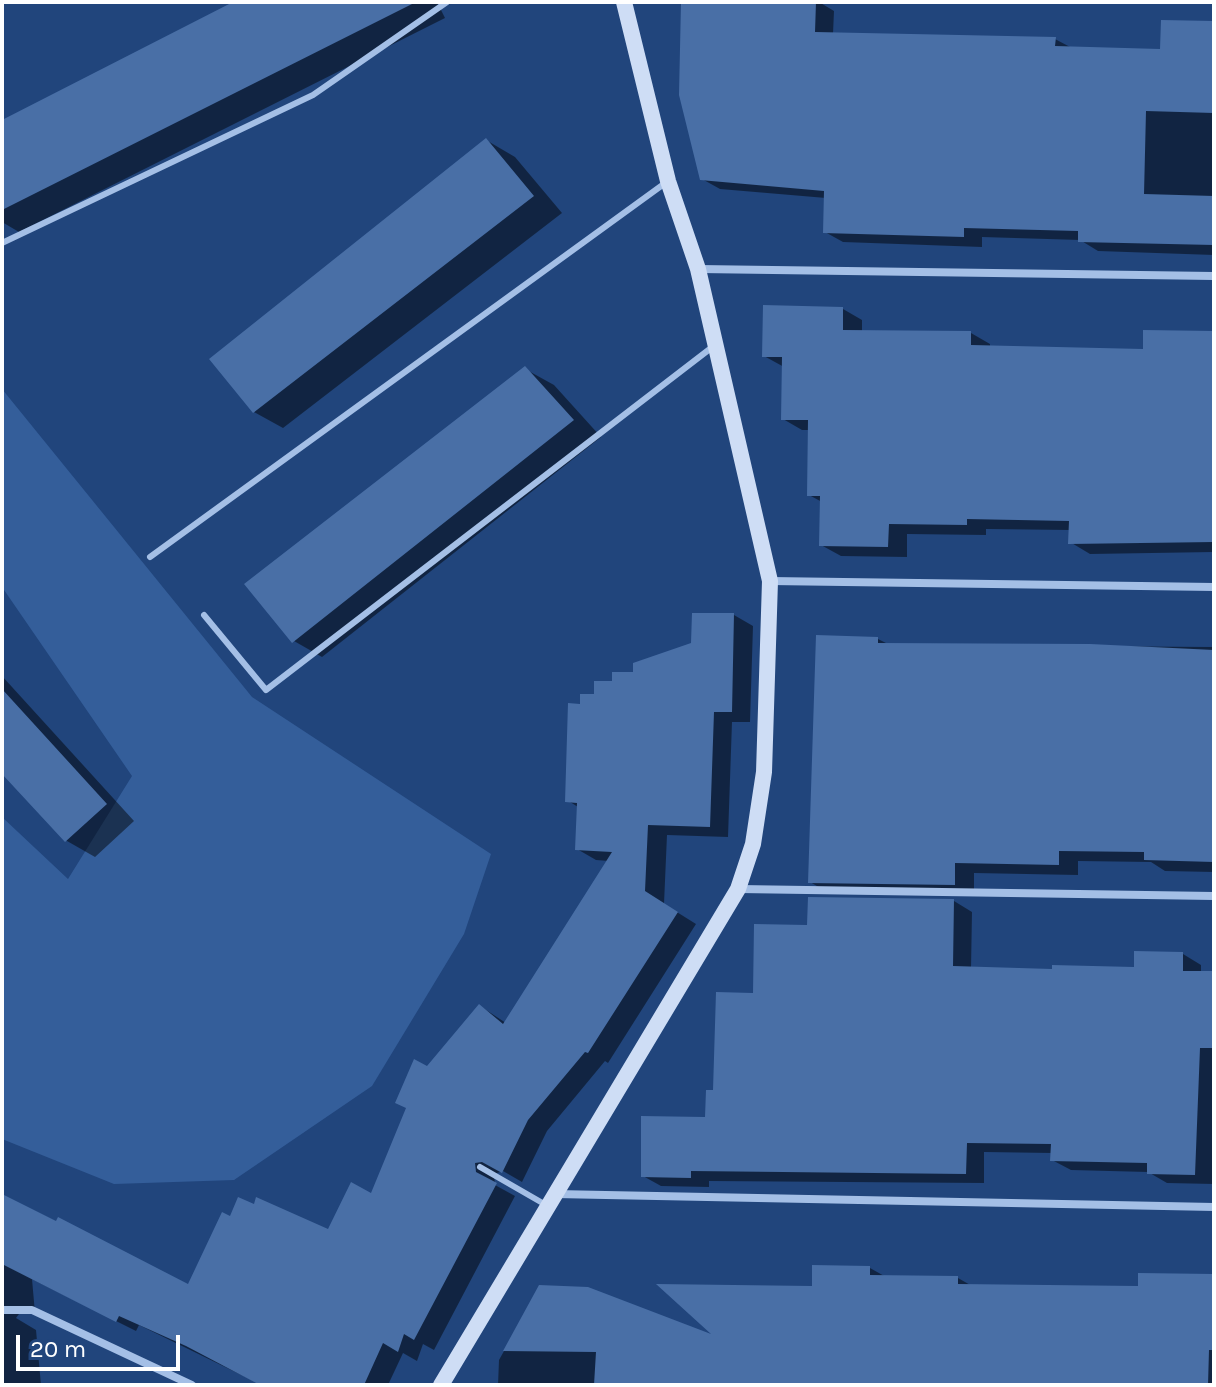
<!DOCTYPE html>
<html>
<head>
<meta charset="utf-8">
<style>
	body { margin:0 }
	#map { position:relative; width:1216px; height:1387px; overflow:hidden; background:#21457c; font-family:Karla,sans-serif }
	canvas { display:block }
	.frame { position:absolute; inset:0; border:4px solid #fff; pointer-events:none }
	.scale { position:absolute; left:16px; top:1335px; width:164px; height:36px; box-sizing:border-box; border:4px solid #fff; border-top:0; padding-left:10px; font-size:24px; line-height:28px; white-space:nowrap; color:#fff; -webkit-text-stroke:6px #21457c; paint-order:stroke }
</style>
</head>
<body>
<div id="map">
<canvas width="1216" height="1387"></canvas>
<div class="frame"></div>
<div class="scale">20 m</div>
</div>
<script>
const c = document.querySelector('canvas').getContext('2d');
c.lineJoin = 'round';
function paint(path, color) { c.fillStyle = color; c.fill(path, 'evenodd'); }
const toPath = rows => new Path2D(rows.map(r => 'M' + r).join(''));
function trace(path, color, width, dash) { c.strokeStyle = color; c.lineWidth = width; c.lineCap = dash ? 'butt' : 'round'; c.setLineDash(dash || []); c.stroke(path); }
const green = toPath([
	[2,389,252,697,491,854,464,934,372,1086,234,1180,114,1184,2,1139,2,817,68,879,132,776,2,587]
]);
const shadow = toPath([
	[237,2,437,2,445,18,19,232,2,222,2,122],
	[683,2,819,2,834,11,833,34,1055,39,1072,48,1162,51,1214,23,1214,255,1098,251,1080,240,982,237,982,247,843,242,825,232,826,198,720,189,702,179],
	[486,140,515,157,562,213,283,428,254,412],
	[843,309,862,320,862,332,971,333,990,344,990,348,1145,351,1214,342,1214,552,1090,554,1070,542,1070,530,986,529,986,535,907,534,907,557,841,556,821,545,822,502,809,495,810,430,802,430,783,419,784,367,764,356],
	[525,369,554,385,601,437,322,657,294,641],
	[734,615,753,626,750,722,732,722,728,837,667,835,664,904,696,924,608,1063,605,1061,547,1131,522,1182,503,1171,494,1174,495,1185,515,1196,434,1350,423,1344,417,1361,403,1353,388,1385,262,1385,139,1325,136,1331,32,1279,35,1313,19,1314,16,1318,36,1330,41,1385,2,1385,2,1195,189,1287,231,1218,329,1231,372,1195,428,1068,480,1006,506,1023,609,861,596,860,577,849,578,807,567,800,582,706,614,683,693,645],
	[878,639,890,645,1214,647,1214,872,1165,871,1151,862,1078,861,1078,875,974,873,974,895,829,893,810,882],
	[2,676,134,821,95,857,67,841,2,771],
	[954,901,972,912,971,969,1054,972,1136,969,1183,954,1201,965,1201,973,1214,973,1214,1184,1167,1183,1148,1172,1071,1170,1052,1160,1052,1153,984,1152,984,1183,709,1181,709,1187,661,1186,643,1176,707,1119,755,995,809,927],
	[870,1268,886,1277,958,1278,972,1286,1140,1288,1214,1277,1214,1385,498,1385,499,1360,540,1287,720,1340,814,1288]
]);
const building = toPath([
	[233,2,416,2,2,210,2,120],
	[681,2,816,2,815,32,1056,37,1055,46,1160,49,1161,20,1214,21,1214,113,1146,111,1144,194,1214,196,1214,245,1078,242,1078,231,964,228,964,237,823,233,824,191,700,180,679,95],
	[486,138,534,196,253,413,209,359],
	[763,305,843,307,843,330,971,331,971,345,1143,349,1143,330,1214,331,1214,542,1068,544,1069,521,967,519,967,525,889,524,888,547,819,546,820,496,807,496,808,420,781,420,782,357,762,357],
	[525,366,574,420,292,643,244,584],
	[692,613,734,613,732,712,714,712,710,827,648,825,645,891,678,912,588,1053,585,1052,528,1120,502,1173,482,1162,475,1163,476,1172,497,1183,414,1340,404,1334,398,1352,383,1343,364,1385,260,1385,186,1346,119,1316,116,1322,2,1264,2,1194,56,1221,58,1217,188,1284,222,1212,230,1216,238,1197,254,1204,256,1197,328,1229,351,1182,371,1193,406,1108,395,1103,414,1059,427,1066,479,1004,503,1024,612,852,575,850,577,803,565,802,568,703,580,704,580,694,594,694,594,681,612,681,612,672,633,672,633,663,691,643],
	[816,635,878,637,878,643,1090,644,1214,650,1214,862,1144,860,1144,852,1059,851,1059,865,955,863,955,885,808,883],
	[2,689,107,804,65,842,2,774],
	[808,897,954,899,953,966,1052,969,1052,965,1134,967,1134,951,1183,952,1183,971,1214,971,1214,1048,1200,1048,1195,1175,1147,1174,1147,1163,1050,1161,1051,1144,967,1143,966,1174,691,1171,691,1178,641,1177,641,1116,705,1117,706,1090,713,1090,716,992,753,993,754,924,807,925],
	[812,1265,870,1266,870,1275,958,1276,958,1284,1138,1286,1138,1273,1214,1274,1214,1350,1209,1350,1208,1385,594,1385,596,1352,503,1351,539,1285,588,1287,711,1334,656,1284,812,1286]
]);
const lane = toPath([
	[2,243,313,95,447,2],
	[150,557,668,181],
	[204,615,266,690,715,345],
	[480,1167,546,1205]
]);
const street = toPath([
	[699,269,1214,276],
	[770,581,1214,587],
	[739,889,1214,896],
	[555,1194,1214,1207],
	[2,1310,32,1310,192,1385]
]);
const secondary = toPath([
	[441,1385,738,889,753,844,764,772,770,581,698,269,668,181,624,2]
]);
paint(green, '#345e9a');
paint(shadow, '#0007');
paint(building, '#496fa6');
trace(lane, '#a4bfe6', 6);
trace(street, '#a4bfe6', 8);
trace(secondary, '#ceddf5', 16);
</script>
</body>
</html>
